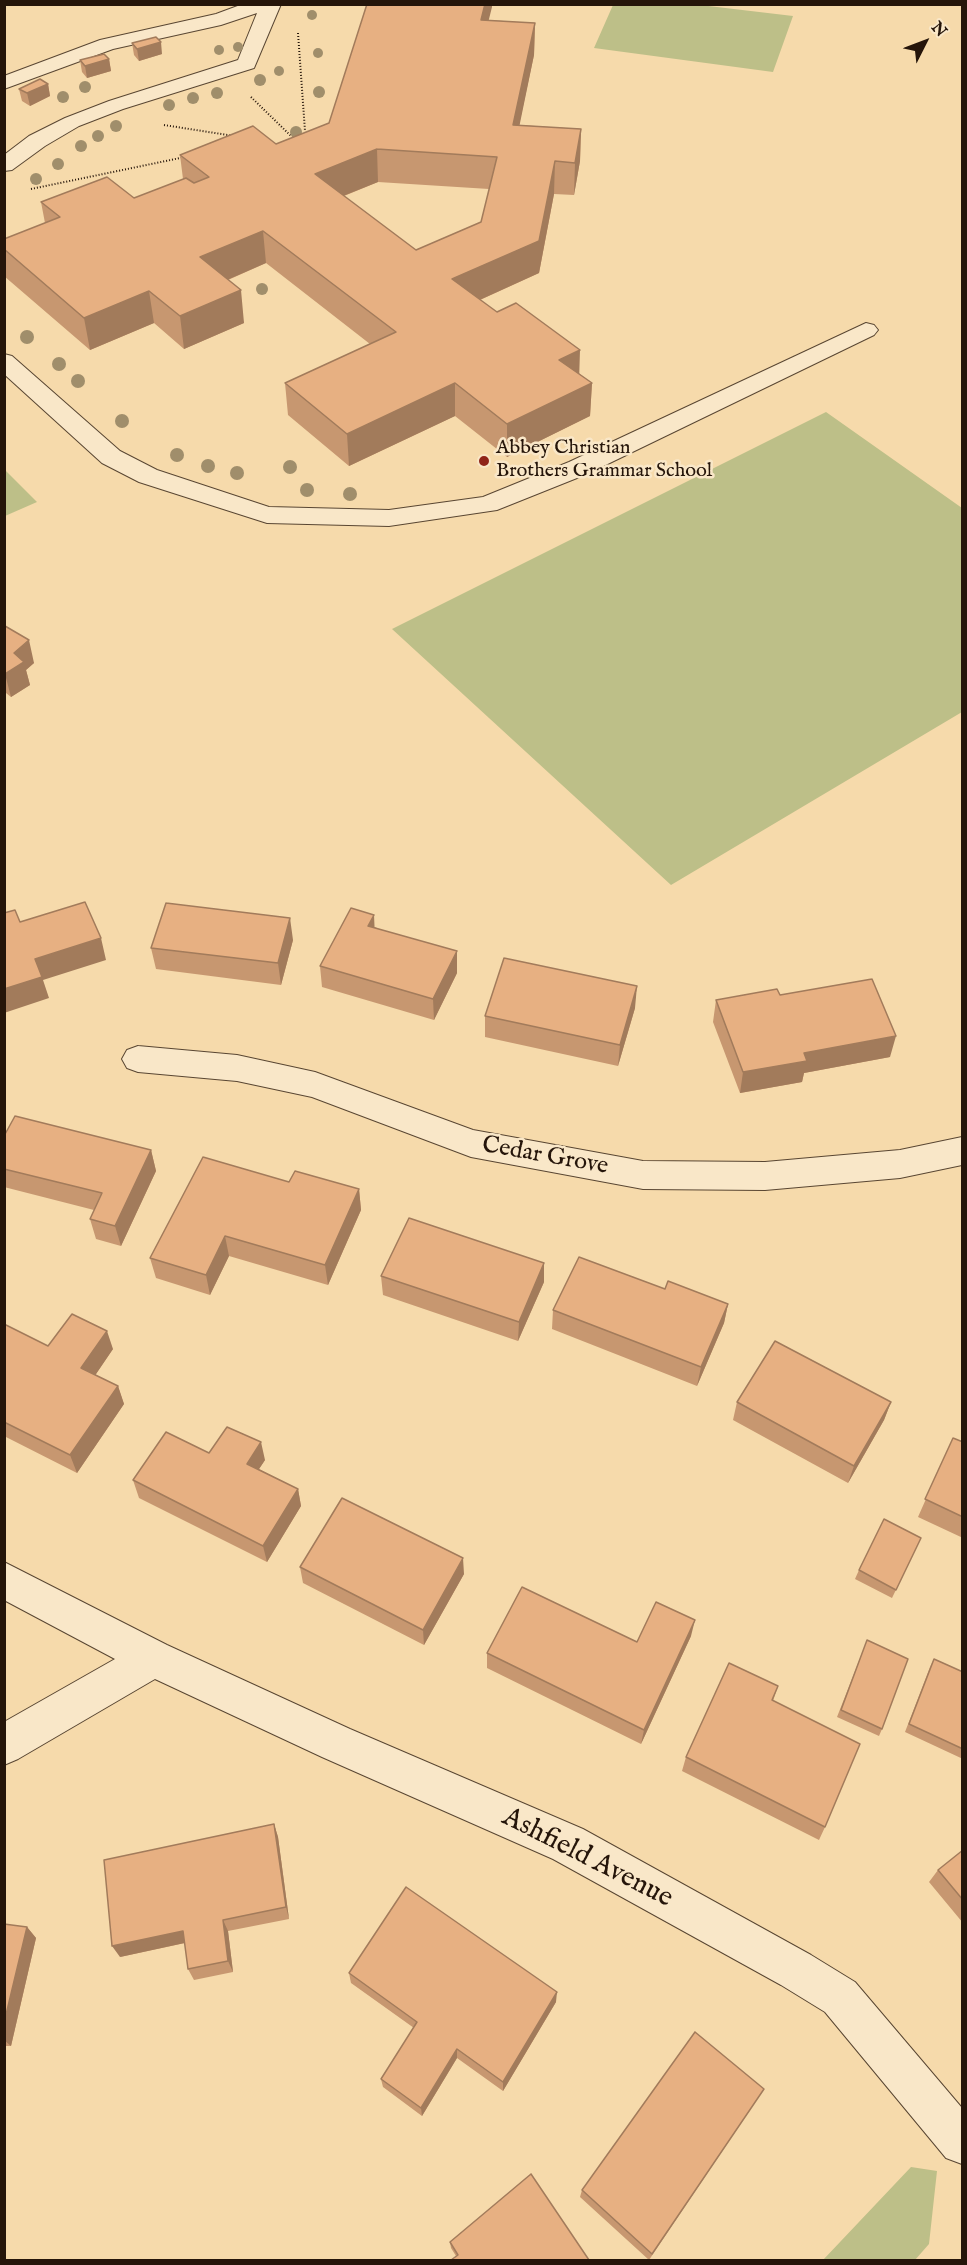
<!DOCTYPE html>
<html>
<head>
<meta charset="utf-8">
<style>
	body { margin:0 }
	#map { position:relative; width:967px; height:2265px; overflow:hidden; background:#f6daab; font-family:"IM FELL English",serif }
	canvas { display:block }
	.frame { position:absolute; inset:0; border:6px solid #25150a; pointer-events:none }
	.north { position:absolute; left:895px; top:12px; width:60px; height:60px; -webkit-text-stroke:4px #f9e7c8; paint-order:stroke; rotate:48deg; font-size:16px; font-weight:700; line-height:24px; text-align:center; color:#25150a }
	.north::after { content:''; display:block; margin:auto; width:21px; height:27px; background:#25150a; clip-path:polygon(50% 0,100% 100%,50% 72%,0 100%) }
</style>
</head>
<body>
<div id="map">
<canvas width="967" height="2265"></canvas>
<div class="frame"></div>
<div class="north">N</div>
</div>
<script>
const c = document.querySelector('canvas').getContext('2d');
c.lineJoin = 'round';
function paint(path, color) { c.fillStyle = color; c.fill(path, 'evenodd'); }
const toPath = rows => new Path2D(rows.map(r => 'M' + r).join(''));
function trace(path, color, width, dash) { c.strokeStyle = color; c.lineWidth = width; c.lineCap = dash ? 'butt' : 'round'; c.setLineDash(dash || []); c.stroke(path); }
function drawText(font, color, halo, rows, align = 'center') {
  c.font = font + ' "IM FELL English",serif'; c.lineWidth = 5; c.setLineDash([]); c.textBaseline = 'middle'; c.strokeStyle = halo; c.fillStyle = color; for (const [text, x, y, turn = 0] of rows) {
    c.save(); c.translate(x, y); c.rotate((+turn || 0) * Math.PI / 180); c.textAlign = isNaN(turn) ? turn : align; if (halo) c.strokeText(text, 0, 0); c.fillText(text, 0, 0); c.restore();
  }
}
const green = toPath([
	[613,5,700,5,793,16,773,72,594,48],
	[826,412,962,508,962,712,671,885,392,629],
	[4,469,37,502,5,516,4,516],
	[911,2167,937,2171,929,2244,915,2260,823,2260]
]);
const path = toPath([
	[298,33,305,131],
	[251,97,291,136],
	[164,125,234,136],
	[31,189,185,157]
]);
const minor = toPath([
	[243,4,281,4,254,68,123,109,79,126,45,146,12,170,4,171,4,155,29,136,65,118,109,101,238,60,257,13,221,25,113,49,4,89,4,76,100,40,216,14,243,4],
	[866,323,874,325,878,330,874,335,587,474,497,510,389,526,267,523,139,482,102,463,4,374,4,354,12,356,120,451,157,470,269,507,389,510,483,497,569,462,866,323],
	[138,1046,237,1055,315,1072,473,1130,643,1161,765,1162,900,1150,962,1137,962,1165,900,1178,765,1190,643,1189,471,1157,312,1097,237,1081,138,1072,127,1068,122,1059,127,1050,138,1046],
	[4,1562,167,1645,350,1729,583,1829,811,1955,855,1982,962,2108,962,2164,946,2158,825,2012,781,1985,553,1859,322,1757,155,1679,18,1759,4,1765,4,1722,115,1659,4,1600,4,1562]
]);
const trees = [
	[312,15,5],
	[238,47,5],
	[219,50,5],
	[318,53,5],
	[279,71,5],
	[260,80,6],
	[85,87,6],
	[319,92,6],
	[217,93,6],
	[63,97,6],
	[193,98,6],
	[169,105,6],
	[116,126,6],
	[296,132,6],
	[98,136,6],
	[81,146,6],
	[58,164,6],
	[36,179,6],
	[262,289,6],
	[27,337,7],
	[59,364,7],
	[78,381,7],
	[122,421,7],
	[177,455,7],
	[208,466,7],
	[290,467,7],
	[237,473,7],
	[307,490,7],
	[350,494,7]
];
const wall = toPath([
	[367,4,492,4,488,20,535,23,534,55,519,125,581,129,580,161,574,195,554,194,539,273,480,300,592,383,590,416,507,457,455,416,349,466,288,415,285,383,370,344,266,263,228,280,244,323,184,349,154,323,90,350,4,276,4,239,45,223,41,202,134,198,183,179,180,155,276,144,329,123],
	[378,182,489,189,481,222,416,250,344,196],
	[132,43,162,54,139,61,134,55],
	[109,59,111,71,87,78,82,72,80,60],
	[48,84,50,96,30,106,22,101,19,89],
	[4,627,34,663,26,670,30,685,11,697,6,693,4,694],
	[375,927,457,973,434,1020,322,987,320,966],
	[293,940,281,985,156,969,151,948],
	[780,995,890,1057,804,1073,802,1082,740,1093,713,1022,716,1000],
	[635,1008,618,1066,485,1037,485,1016],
	[4,1136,151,1150,156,1171,121,1246,96,1239,90,1219,94,1210,4,1187],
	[289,1182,359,1189,361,1210,328,1285,229,1256,210,1295,156,1278,150,1258],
	[381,1276,544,1282,518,1341,383,1295],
	[665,1289,728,1304,724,1323,697,1386,552,1329,553,1310],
	[4,1324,48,1346,113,1349,95,1375,118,1386,124,1404,77,1473,4,1436],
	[737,1402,891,1402,884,1420,848,1483,733,1420],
	[953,1438,963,1442,963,1538,918,1517],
	[209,1453,265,1460,259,1469,298,1489,301,1506,267,1562,139,1498,133,1480],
	[921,1538,892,1598,855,1579,859,1570],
	[300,1567,464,1574,424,1645,303,1583],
	[691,1636,641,1744,487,1668,487,1653,637,1642],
	[864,1648,882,1729,879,1736,837,1717],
	[934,1659,963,1672,963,1759,905,1732,930,1667],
	[778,1686,773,1701,825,1827,819,1840,682,1771,686,1757],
	[274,1824,278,1837,289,1919,228,1931,233,1972,194,1980,188,1969,185,1943,120,1957],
	[963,1850,963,1923,929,1882,938,1870],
	[4,1924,27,1927,36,1938,11,2046,4,2046],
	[349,1973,556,2002,503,2091,457,2058,422,2116,383,2087,381,2079,414,2028,351,1983],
	[764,2089,649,2260,580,2197,582,2190],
	[450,2242,589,2260,456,2256,451,2248]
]);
const shadedWall = toPath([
	[485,4,492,4,492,7,481,51,481,20],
	[535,23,534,55,513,157,513,125],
	[161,42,162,54,139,61,137,49],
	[109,59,111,71,87,78,85,66],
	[48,84,50,96,30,106,27,93],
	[581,129,580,161,574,195,575,163],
	[377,149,378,182,318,206,315,174],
	[555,161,554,194,539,273,453,312,452,279],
	[263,231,266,263,204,290,200,257],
	[241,290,244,323,184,349,180,316],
	[149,291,154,323,90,350,84,318],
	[580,350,579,382,559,360],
	[455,383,455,416,349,466,347,434],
	[592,383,590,416,507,457,507,424],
	[29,640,34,663,26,670,30,685,11,697,5,674,14,653],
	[374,915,375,937,368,926],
	[290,918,293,940,281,985,278,963],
	[101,938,106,960,43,980,49,998,4,1013,4,989,35,959],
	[457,951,457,973,434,1020,433,999],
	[637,986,635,1008,618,1066,620,1045],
	[896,1036,890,1057,804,1073,802,1082,740,1093,743,1072,804,1053],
	[151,1150,156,1171,121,1246,115,1226],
	[359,1189,361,1210,328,1285,325,1265],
	[225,1236,229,1256,210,1295,206,1275],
	[544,1263,544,1282,518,1341,519,1322],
	[728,1304,724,1323,697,1386,701,1367],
	[107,1331,113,1349,88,1386,81,1368],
	[118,1386,124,1404,77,1473,70,1455],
	[891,1402,884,1420,848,1483,854,1466],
	[261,1442,265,1460,251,1481,247,1464],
	[298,1489,301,1506,267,1562,263,1546],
	[463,1558,464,1574,424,1645,423,1630],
	[695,1620,691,1636,641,1744,644,1730],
	[274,1824,278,1837,289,1919,286,1907],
	[223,1920,228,1931,233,1972,228,1961],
	[27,1927,36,1938,11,2046,4,2040,4,2023],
	[183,1931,189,1942,120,1957,112,1946],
	[557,1992,556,2002,503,2091,503,2082],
	[457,2049,457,2058,422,2116,421,2108]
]);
const building = toPath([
	[367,4,485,4,481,20,535,23,513,125,581,129,575,163,555,161,539,241,452,279,497,312,516,303,580,350,559,360,592,383,507,424,455,383,347,434,285,383,396,332,263,231,200,257,241,290,180,316,149,291,84,318,4,249,4,239,60,217,41,202,107,177,134,198,186,178,194,183,209,177,180,155,253,126,276,144,329,123,367,4],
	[377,149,497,157,481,222,416,250,315,174,377,149],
	[156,37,161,42,137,49,132,43,156,37],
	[104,54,109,59,85,66,80,60,104,54],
	[40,79,48,84,27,93,19,89,40,79],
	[5,626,29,640,14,653,24,662,5,674,5,626],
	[85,902,101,938,35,959,42,977,4,989,4,913,15,910,20,922,85,902],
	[166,903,290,918,278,963,151,948,166,903],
	[351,908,374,915,368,926,457,951,433,999,320,966,351,908],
	[504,958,637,986,620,1045,485,1016,504,958],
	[872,979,896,1036,804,1053,807,1061,743,1072,716,1000,777,989,780,995,872,979],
	[15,1116,151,1150,115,1226,90,1219,102,1193,4,1169,4,1136,15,1116],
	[203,1157,289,1182,295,1171,359,1189,325,1265,225,1236,206,1275,150,1258,203,1157],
	[409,1218,544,1263,519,1322,381,1276,409,1218],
	[579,1257,665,1289,668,1281,728,1304,701,1367,553,1310,579,1257],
	[72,1314,107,1331,81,1368,118,1386,70,1455,4,1422,4,1324,48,1346,72,1314],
	[775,1341,891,1402,854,1466,737,1402,775,1341],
	[227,1427,261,1442,247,1464,298,1489,263,1546,133,1480,166,1432,209,1453,227,1427],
	[953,1438,963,1442,963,1517,925,1499,953,1438],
	[342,1498,463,1558,423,1630,300,1567,342,1498],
	[884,1519,921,1538,896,1590,859,1570,884,1519],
	[522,1587,637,1642,656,1602,695,1620,644,1730,487,1653,522,1587],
	[867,1640,908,1659,882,1729,841,1710,867,1640],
	[934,1659,963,1672,963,1749,909,1724,934,1659],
	[729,1663,778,1686,772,1700,860,1744,825,1827,686,1757,729,1663],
	[274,1824,286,1907,223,1920,228,1961,188,1969,183,1931,112,1946,104,1860,274,1824],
	[963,1850,963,1900,938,1870,963,1850],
	[406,1887,557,1992,503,2082,457,2049,421,2108,381,2079,417,2022,349,1973,406,1887],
	[4,1924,27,1927,4,2023,4,1924],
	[695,2032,764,2089,652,2254,582,2190,695,2032],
	[531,2174,589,2260,451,2260,458,2255,450,2242,531,2174]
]);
const markers = [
	[484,461,6,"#8f2418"]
];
const farPoinames = [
	["Abbey Christian",496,449],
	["Brothers Grammar School",496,472]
];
const streetNames = [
	["Cedar Grove",545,1157,10]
];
const nearStreetnames = [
	["Ashfield Avenue",587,1859,27]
];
paint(green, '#bdbf88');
trace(minor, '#594632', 2);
trace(path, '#25150a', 2, [1, 2]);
paint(minor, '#f9e7c8');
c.fillStyle = '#a08e6b';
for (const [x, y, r] of trees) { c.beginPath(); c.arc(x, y, r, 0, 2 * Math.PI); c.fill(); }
paint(wall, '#c79770');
paint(shadedWall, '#a27b5b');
paint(building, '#e7b082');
trace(building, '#a27b5b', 1.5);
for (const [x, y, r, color] of markers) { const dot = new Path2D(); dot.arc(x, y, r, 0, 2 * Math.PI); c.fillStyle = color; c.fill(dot); trace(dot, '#f9e7c8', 2); }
drawText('20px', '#25150a', '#f9e7c8', farPoinames, 'left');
drawText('24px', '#25150a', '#f9e7c8', streetNames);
drawText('28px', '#25150a', '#f9e7c8', nearStreetnames);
</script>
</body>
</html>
